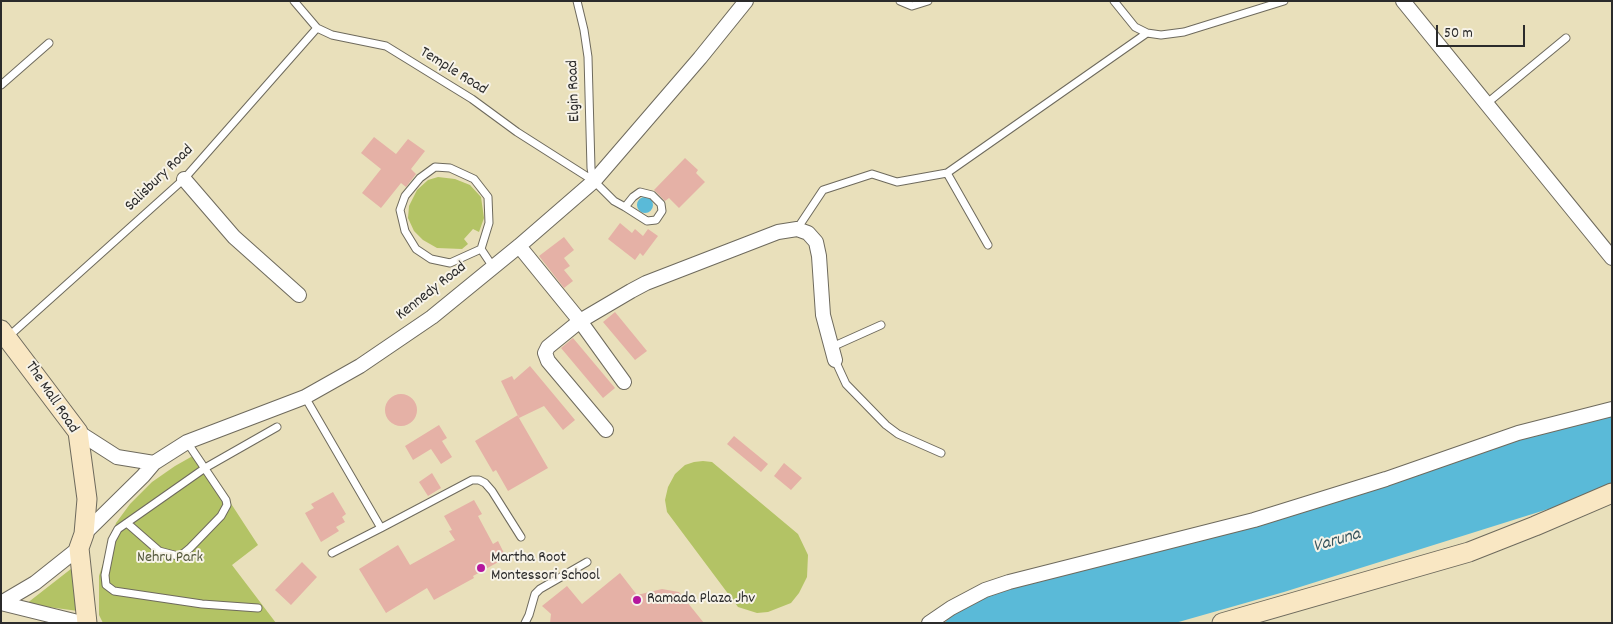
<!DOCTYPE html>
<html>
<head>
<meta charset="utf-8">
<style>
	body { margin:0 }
	#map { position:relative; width:1613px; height:624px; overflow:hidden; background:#e9e0bb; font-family:Dekko,sans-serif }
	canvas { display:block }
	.frame { position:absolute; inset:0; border:2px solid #2b2b2b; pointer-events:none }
	.scale { position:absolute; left:1436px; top:25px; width:89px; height:22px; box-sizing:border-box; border:2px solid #2b2b2b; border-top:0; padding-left:6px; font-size:15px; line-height:18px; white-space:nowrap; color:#2b2b2b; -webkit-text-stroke:4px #f7f3e8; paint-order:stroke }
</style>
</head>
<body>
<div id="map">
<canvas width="1613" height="624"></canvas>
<div class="frame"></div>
<div class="scale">50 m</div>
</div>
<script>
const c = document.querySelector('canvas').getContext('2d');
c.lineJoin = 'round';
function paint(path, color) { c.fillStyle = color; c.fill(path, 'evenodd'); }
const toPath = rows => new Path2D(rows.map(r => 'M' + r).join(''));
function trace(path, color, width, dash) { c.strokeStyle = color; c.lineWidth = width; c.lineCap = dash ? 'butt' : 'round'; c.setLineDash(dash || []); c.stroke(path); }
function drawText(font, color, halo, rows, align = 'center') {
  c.font = font + ' Dekko,sans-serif'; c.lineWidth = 4; c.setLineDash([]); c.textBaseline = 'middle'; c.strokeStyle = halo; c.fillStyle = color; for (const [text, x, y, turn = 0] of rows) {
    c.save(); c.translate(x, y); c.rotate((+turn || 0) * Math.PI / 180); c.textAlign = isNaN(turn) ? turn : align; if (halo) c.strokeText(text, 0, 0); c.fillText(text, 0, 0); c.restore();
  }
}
const green = toPath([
	[438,177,455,179,470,185,481,197,484,218,479,232,473,229,464,239,468,244,462,249,437,248,423,240,414,231,408,218,409,206,417,190,428,180],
	[198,453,258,545,232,565,276,623,103,623,99,615,99,576,116,523,130,504,152,482,175,466],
	[703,461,712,462,798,534,808,555,807,577,799,593,791,603,768,612,757,613,738,607,667,512,665,500,668,487,675,474,685,465,694,462],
	[76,565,78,611,26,604]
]);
const water = toPath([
	'637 205a8 8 0 1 1 16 0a8 8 0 1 1-16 0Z',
	[1612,414,1612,489,1284,592,1175,623,944,623,966,603,1436,459]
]);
const building = toPath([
	[374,137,396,154,408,139,425,151,411,169,416,174,406,187,401,183,381,208,362,193,381,169,361,153],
	[685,158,698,170,696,173,705,182,679,208,669,198,665,201,654,190],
	[620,223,632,233,635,229,643,236,648,229,658,236,643,256,640,253,635,260,608,239],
	[564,237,574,250,564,258,570,266,564,270,573,281,564,288,539,256],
	[615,312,647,351,635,360,603,322],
	[573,338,615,388,603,398,561,348],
	[530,366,575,420,563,430,544,406,519,418,548,468,508,491,496,470,493,472,475,441,518,415,519,418,501,381,512,376,514,380],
	'385 410a16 16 0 1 1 32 0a16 16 0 1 1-32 0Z',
	[439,425,447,438,442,441,452,457,441,464,431,449,413,460,405,446],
	[734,436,768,464,761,472,727,444],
	[784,463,802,478,791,490,774,476],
	[432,473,441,488,428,496,419,482],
	[333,492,346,514,342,517,345,522,336,527,339,531,321,542,305,513,314,508,311,504],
	[474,500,482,514,478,516,493,544,498,541,505,555,501,557,502,560,473,576,474,578,434,600,427,588,386,613,359,569,398,545,410,565,455,540,449,531,452,530,444,516],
	[302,562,317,577,291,605,275,590],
	[620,573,637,595,662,589,679,592,704,623,550,623,551,614,542,606,567,586,582,604]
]);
const lane = toPath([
	[294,1,317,28,332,35,386,46,472,99,517,132,594,181,614,201,625,207,647,221,656,220,662,211,661,204,652,195,640,192,633,197,625,207],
	[577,1,584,30,588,57,591,168,593,180],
	[900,1,912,6,928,1],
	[1114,1,1135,27,1147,33,1161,35,1184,32,1284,1],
	[1,85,49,43],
	[1486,104,1566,38],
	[947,173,988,245],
	[797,229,823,190,872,174,897,182,947,173,1147,33],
	[481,249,450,263,431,259,416,249,405,231,400,210,405,196,420,178,435,167,450,168,474,179,488,197,489,223,481,249,493,267],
	[8,337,184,179,317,28],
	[832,347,881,325],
	[835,360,846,384,886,425,898,434,941,453],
	[305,397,381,528,332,553],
	[127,523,159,551,178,556,184,553,190,548,221,516,227,505,226,500,187,442],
	[381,528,472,480,479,480,485,483,492,491,521,537],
	[258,608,202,604,114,591,106,585,105,575,112,540,118,529,205,468,277,427],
	[525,623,529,615,535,594,540,589,587,562]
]);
const street = toPath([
	[1403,1,1612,258],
	[184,179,234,237,299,295],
	[519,246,580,321,624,382],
	[606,430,548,361,545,353,548,347,580,321,631,291,646,283,778,232,797,229,808,233,816,242,819,256,823,315,835,360],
	[78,432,117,457,154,463],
	[84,534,143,476,154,463,187,442,305,397,360,366,432,317,519,246,594,181,700,58,746,1],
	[1,603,35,583,79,548],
	[1,603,82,623],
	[929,623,951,608,985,590,1009,582,1254,520,1386,479,1518,433,1612,409]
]);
const secondary = toPath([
	[1,330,78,432,87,499,84,534,79,548,87,623],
	[1222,623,1469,552,1535,526,1612,493]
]);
const markers = [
	[481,568,5,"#b5179e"],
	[637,600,5,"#b5179e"]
];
const streetNames = [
	["Temple Road",453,72,32],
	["Elgin Road",575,91,-92],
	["Salisbury Road",160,179,-44],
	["Kennedy Road",432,292,-38],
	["The Mall Road",51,398,56]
];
const parkNames = [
	["Nehru Park",170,559]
];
const poiNames = [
	["Martha Root",491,559],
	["Montessori School",491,577],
	["Ramada Plaza Jhv",647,600]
];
const waterNames = [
	["Varuna",1337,542,-16]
];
paint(green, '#b3c365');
paint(water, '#5abad8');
paint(building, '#e5b1a6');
trace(lane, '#6e6a5d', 9);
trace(street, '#6e6a5d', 16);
trace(secondary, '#6e6a5d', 21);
trace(lane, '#fff', 7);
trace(street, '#fff', 14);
trace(secondary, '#f9e7c3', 19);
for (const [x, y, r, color] of markers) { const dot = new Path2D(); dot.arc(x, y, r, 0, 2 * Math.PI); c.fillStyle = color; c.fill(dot); trace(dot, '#f7f3e8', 2); }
drawText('16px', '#2b2b2b', '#f7f3e8', streetNames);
drawText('16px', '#54593c', '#f7f3e8', parkNames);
drawText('16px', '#2b2b2b', '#f7f3e8', poiNames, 'left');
drawText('italic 18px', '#39565f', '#f7f3e8', waterNames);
</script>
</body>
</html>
